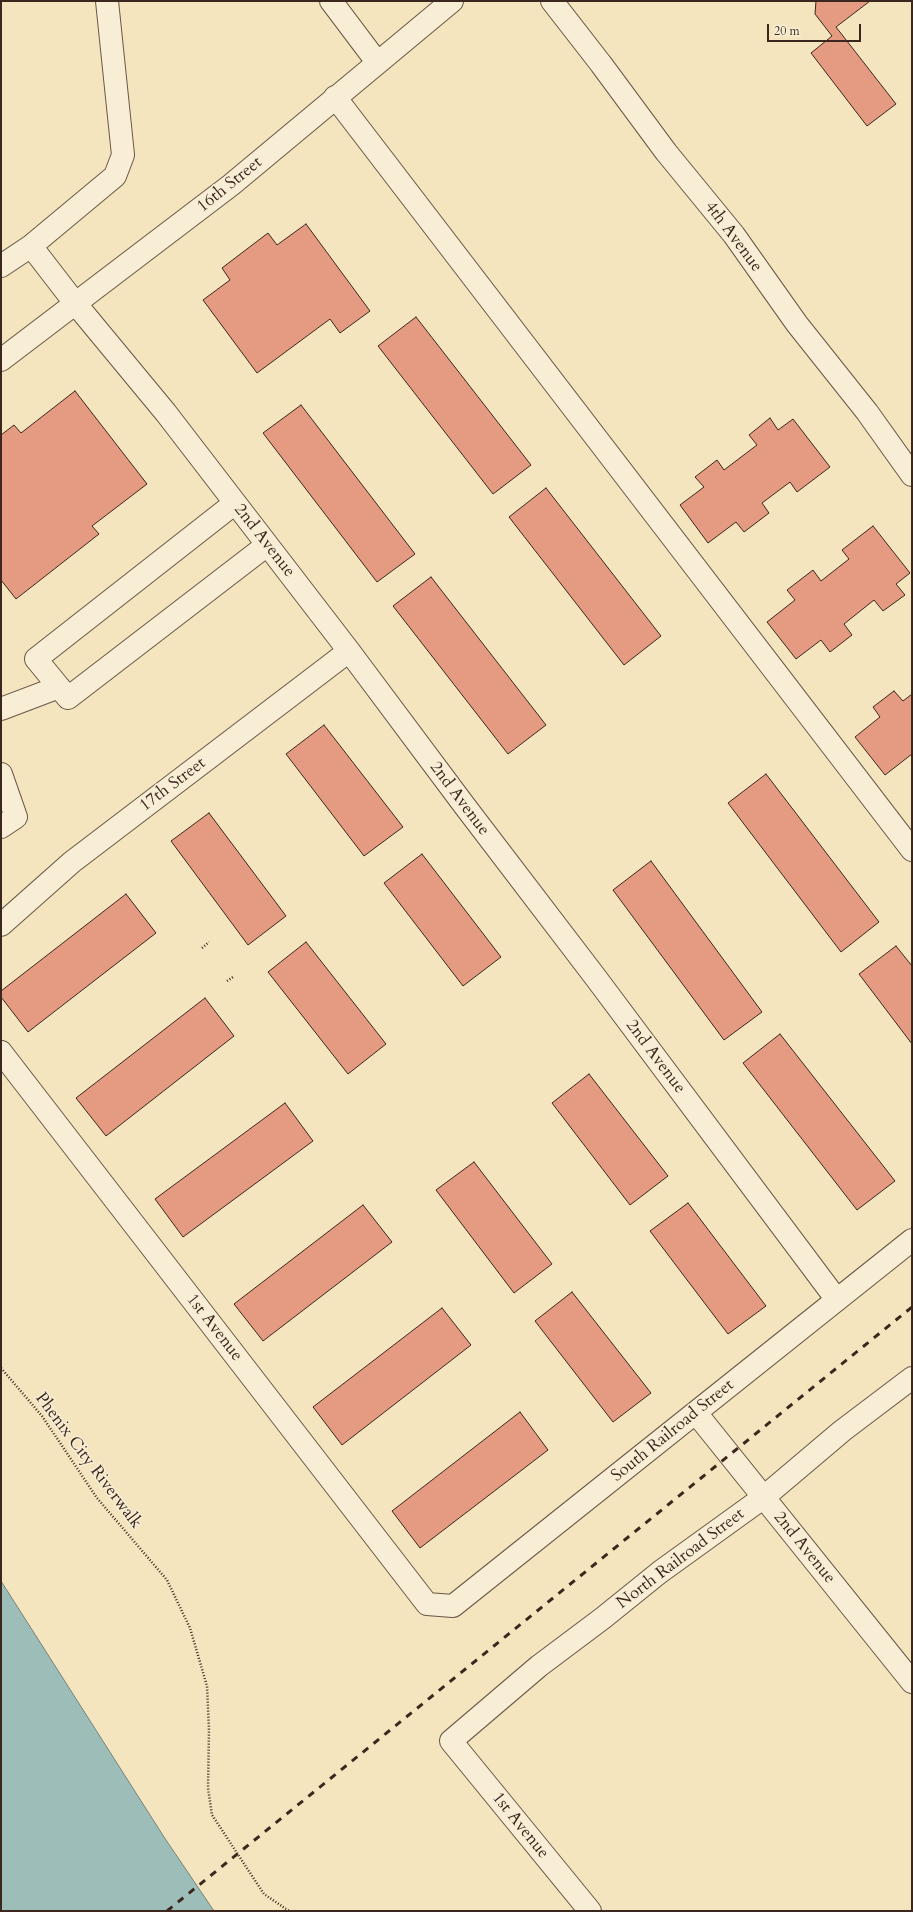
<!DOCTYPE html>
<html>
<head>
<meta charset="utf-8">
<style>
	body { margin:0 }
	#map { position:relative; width:913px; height:1912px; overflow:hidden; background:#f4e5bf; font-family:Cardo,serif }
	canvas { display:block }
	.frame { position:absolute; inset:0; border:2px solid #3b271d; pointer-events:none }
	.scale { position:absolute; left:767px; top:24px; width:94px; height:18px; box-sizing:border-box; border:2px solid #3b271d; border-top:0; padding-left:5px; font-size:12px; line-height:14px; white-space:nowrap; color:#3b271d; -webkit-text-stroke:3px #f8eed5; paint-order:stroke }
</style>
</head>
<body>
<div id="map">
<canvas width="913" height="1912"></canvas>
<div class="frame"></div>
<div class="scale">20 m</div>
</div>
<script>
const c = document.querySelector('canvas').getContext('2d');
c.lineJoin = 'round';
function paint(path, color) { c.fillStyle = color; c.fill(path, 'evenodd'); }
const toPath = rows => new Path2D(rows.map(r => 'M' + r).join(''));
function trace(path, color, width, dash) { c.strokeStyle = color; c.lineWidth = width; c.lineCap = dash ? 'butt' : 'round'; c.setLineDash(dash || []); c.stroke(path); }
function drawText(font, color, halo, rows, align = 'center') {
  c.font = font + ' Cardo,serif'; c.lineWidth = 3; c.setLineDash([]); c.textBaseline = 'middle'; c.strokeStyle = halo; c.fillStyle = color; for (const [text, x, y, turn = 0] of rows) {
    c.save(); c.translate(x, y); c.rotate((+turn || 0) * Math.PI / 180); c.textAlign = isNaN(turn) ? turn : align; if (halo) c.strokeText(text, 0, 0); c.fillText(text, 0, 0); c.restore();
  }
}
const water = toPath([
	[1,1581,164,1837,214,1911,1,1911,1,1581]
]);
const building = toPath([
	[816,1,870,1,836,27,896,104,867,126,811,53,832,36,815,14,816,1],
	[306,224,370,311,340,333,330,319,257,373,203,300,230,280,222,268,268,233,277,245,306,224],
	[416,317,531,465,493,494,378,346,416,317],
	[75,391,147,484,92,526,99,534,16,599,1,580,1,435,14,425,21,433,75,391],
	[301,405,415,554,377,582,263,433,301,405],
	[770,418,778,430,793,419,830,467,797,492,790,482,762,503,769,513,744,532,736,522,708,543,680,505,704,487,695,477,717,460,724,470,757,445,749,435,770,418],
	[546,488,661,636,624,665,509,517,546,488],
	[873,526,910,573,896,584,905,595,883,611,874,600,844,624,852,635,830,652,821,640,796,659,767,622,795,600,787,590,813,570,821,581,849,559,842,550,873,526],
	[431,577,546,725,508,754,393,606,431,577],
	[894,691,903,701,912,694,912,754,885,775,855,737,880,717,873,707,894,691],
	[324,725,403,827,364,856,286,754,324,725],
	[766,774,879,922,841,952,728,803,766,774],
	[209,813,286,916,248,945,171,841,209,813],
	[422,854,501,957,463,986,384,883,422,854],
	[651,861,762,1012,724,1040,613,890,651,861],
	[126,894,156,933,28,1032,1,997,1,991,126,894],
	[306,942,386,1044,348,1074,268,972,306,942],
	[896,946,912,966,912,1044,859,974,896,946],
	[205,998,234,1036,106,1136,76,1098,205,998],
	[780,1034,895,1181,857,1210,743,1063,780,1034],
	[589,1074,668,1176,630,1205,552,1103,589,1074],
	[285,1103,313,1141,183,1237,155,1199,285,1103],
	[474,1162,552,1264,514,1293,436,1190,474,1162],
	[688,1203,766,1306,728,1334,650,1231,688,1203],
	[363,1205,392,1242,263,1341,234,1304,363,1205],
	[572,1292,651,1393,613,1422,535,1321,572,1292],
	[442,1308,471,1345,342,1445,313,1407,442,1308],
	[520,1412,548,1450,420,1548,392,1511,520,1412]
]);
const path = toPath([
	[202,948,209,942],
	[227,981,233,977],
	[1,1368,42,1416,97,1498,167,1580,190,1628,207,1686,209,1730,208,1788,212,1815,264,1894,289,1911]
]);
const minor = toPath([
	[107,1,123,155,115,176,31,246,75,303,166,413,349,651,464,805,596,978,837,1300],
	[331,1,377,62],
	[552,1,601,64,666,152,734,235,797,324,867,412,912,475],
	[335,97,912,850],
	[1,266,31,246],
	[1,360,231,185,452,1],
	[235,503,36,659,68,698,267,545],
	[1,709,59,687],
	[1,774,16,817,1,827],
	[1,925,72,862,349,651],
	[1,1052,427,1604,453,1606,912,1240],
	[696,1413,912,1682],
	[590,1911,451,1741,539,1666,603,1618,660,1572,764,1497,842,1431,912,1378]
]);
const rail = toPath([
	[167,1911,912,1307]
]);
const streetNames = [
	["16th Street",230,185,-39],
	["4th Avenue",733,237,53],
	["2nd Avenue",264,541,52],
	["17th Street",173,785,-37],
	["2nd Avenue",459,799,53],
	["2nd Avenue",655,1057,53],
	["1st Avenue",214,1328,52],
	["South Railroad Street",673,1431,-39],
	["Phenix City Riverwalk",88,1461,53],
	["2nd Avenue",804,1548,51],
	["North Railroad Street",681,1559,-37],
	["1st Avenue",520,1826,51]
];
paint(water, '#9dbeb8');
trace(water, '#76827a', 1);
paint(building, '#e59b81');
trace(building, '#3b271d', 1);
trace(minor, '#695646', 24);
trace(path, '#3b271d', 2.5, [1, 2]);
trace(minor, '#f8eed5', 22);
trace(rail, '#3b271d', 3, [7, 7]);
drawText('17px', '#3b271d', '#f8eed5', streetNames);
</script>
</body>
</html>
